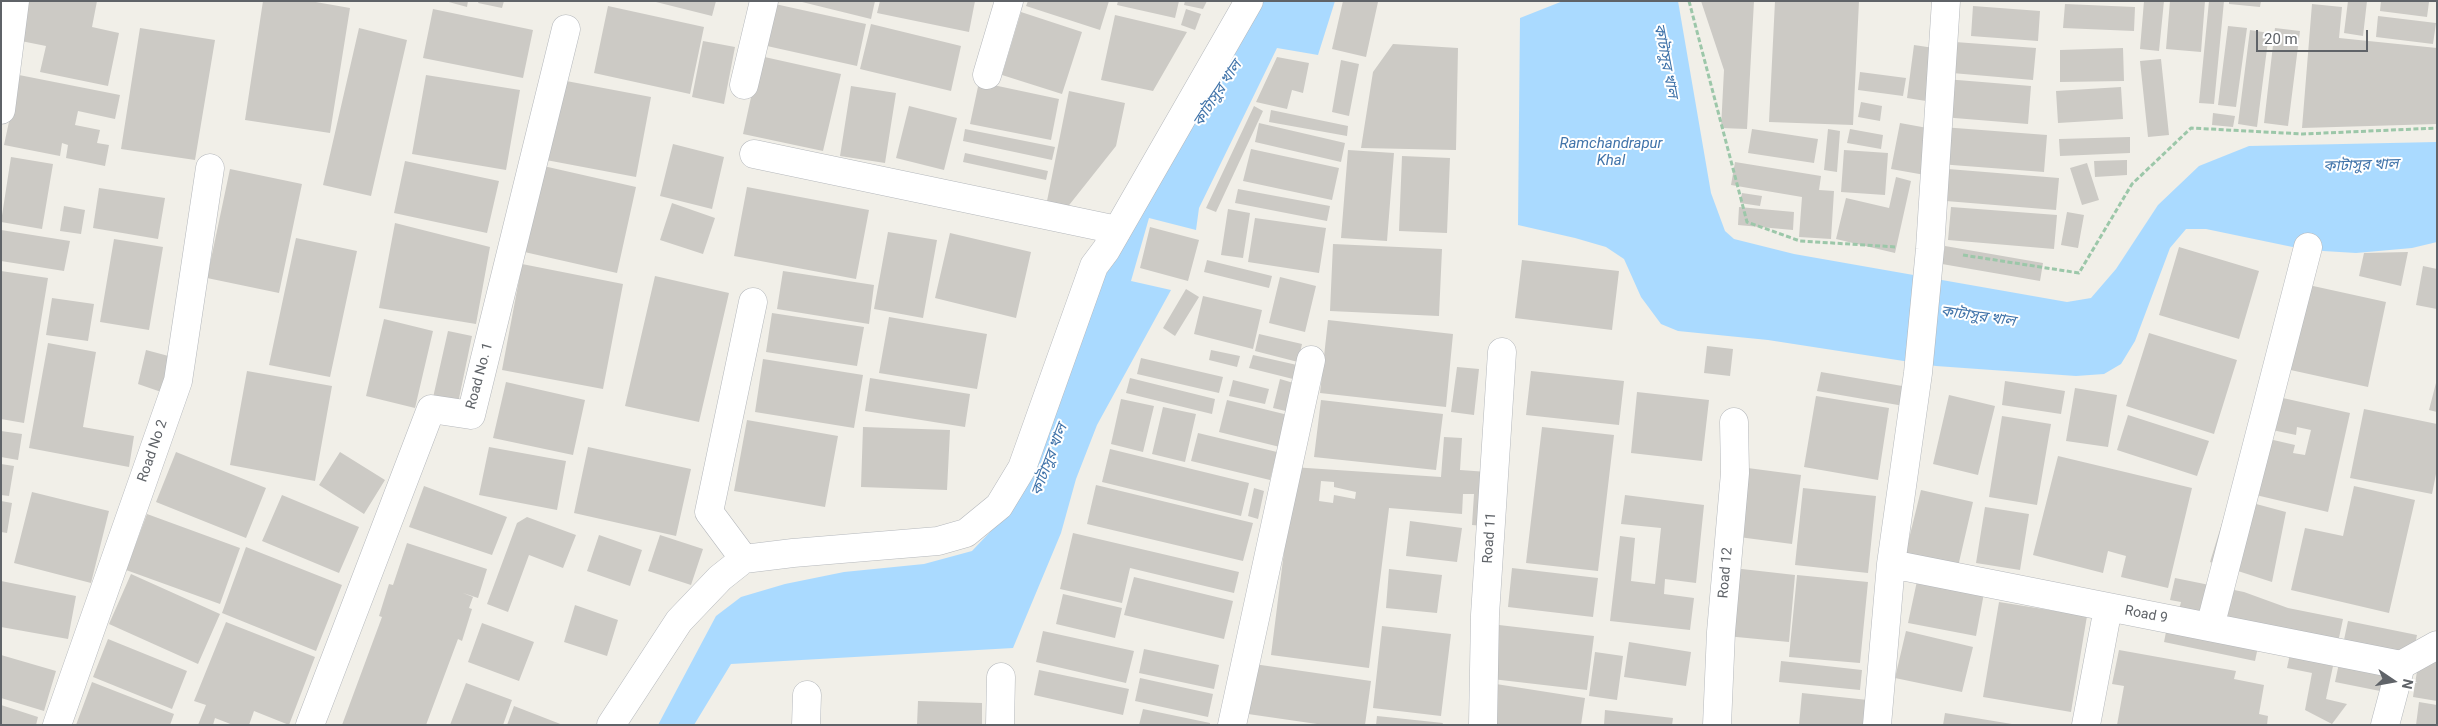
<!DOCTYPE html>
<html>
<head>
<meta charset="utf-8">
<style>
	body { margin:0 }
	#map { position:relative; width:2438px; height:726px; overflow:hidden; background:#f1efe8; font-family:Roboto,sans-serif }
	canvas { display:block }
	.frame { position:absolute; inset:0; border:2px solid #5f6368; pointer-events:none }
	.north { position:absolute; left:2368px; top:656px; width:50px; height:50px; -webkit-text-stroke:4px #fff; paint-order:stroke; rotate:102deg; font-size:14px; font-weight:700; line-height:20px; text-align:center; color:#5f6368 }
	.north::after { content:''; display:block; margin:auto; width:18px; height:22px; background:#5f6368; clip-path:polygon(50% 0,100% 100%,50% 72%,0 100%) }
	.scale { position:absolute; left:2256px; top:30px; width:112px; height:22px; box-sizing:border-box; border:2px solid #5f6368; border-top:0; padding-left:6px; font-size:15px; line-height:18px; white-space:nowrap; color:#5f6368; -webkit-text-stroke:4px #fff; paint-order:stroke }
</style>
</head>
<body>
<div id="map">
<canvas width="2438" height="726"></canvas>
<div class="frame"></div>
<div class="north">N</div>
<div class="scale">20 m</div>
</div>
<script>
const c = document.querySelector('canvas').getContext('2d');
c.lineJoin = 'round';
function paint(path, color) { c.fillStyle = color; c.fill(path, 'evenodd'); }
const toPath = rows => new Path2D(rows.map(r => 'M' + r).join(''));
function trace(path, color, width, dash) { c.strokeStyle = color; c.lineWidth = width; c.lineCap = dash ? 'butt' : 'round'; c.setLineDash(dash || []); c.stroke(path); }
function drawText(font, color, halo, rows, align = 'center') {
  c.font = font + ' Roboto,"Noto Sans Bengali",sans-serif'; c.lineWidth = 4; c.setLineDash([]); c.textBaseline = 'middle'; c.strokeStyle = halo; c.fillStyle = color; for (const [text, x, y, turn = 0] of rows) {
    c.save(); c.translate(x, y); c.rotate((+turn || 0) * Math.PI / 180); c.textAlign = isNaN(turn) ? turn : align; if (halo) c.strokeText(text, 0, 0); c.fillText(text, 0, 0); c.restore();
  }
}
const water = toPath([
	[1263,1,1335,1,1318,55,1277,48,1199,208,1196,230,1149,218,1131,281,1171,290,1097,425,1076,479,1061,533,1013,648,731,664,694,725,658,725,716,616,741,597,785,584,844,572,924,564,972,551,1008,513,1075,337,1156,173,1215,89],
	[1563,1,1678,1,1711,193,1725,231,1734,239,1794,254,2067,302,2091,298,2116,269,2158,205,2199,166,2249,146,2437,142,2437,242,2412,248,2356,253,2307,250,2206,229,2186,229,2170,248,2135,341,2121,364,2104,374,2076,376,1936,366,1768,340,1678,331,1661,324,1641,297,1624,259,1606,247,1575,238,1518,225,1520,18]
]);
const building = toPath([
	[29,1,97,1,92,27,119,33,108,86,40,72,46,46,21,41],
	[263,1,310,1,350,8,330,133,245,120],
	[445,1,468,1,467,7],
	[479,1,504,1,502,8,478,3],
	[652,1,716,1,712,16],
	[798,1,875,1,871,19],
	[880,1,975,1,969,32,877,13],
	[1028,1,1109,1,1100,30,1026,6],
	[1118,1,1179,1,1175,18,1117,5],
	[1185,1,1207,1,1203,9,1184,5],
	[1343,1,1378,2,1366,57,1332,49],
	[1701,1,1754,1,1747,129,1721,128,1724,70],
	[1775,1,1859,1,1853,125,1769,122],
	[2144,1,2164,1,2159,51,2140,49],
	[2170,1,2205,1,2201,52,2166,49],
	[2209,1,2224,1,2214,104,2199,103],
	[2229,1,2261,1,2260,7,2229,4],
	[2348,1,2367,1,2363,36,2344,33],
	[2381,1,2429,2,2427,17,2380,11],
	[775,4,866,24,857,66,767,46],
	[2065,4,2135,7,2134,31,2063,28],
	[2312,4,2342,7,2339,38,2437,48,2437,124,2302,128],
	[608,6,704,27,690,94,594,73],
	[1973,6,2040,11,2038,41,1971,36],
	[433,9,533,30,523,78,423,58],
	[1186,9,1201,14,1195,30,1181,25],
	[1021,12,1082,32,1062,94,1002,75],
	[1115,15,1187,32,1153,91,1101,80],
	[2378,16,2436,23,2433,44,2376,37],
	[871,24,961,46,951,91,860,69],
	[2228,26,2247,28,2236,107,2218,105],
	[140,28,215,40,195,160,121,149],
	[359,28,407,40,371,196,323,185],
	[2275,28,2300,31,2288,126,2264,123],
	[2250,30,2269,33,2257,127,2238,124],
	[703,41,735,47,724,104,692,97],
	[1955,42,2036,48,2033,80,1952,73],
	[1393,44,1458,48,1456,150,1361,148,1373,72],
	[1914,45,1934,48,1926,101,1907,98],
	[2123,48,2124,81,2060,82,2060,50],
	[760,56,841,74,823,151,743,134],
	[1277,57,1309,63,1303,93,1292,90,1287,109,1256,102],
	[2161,59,2169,135,2148,137,2140,61],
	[1341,60,1359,64,1349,116,1332,112],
	[1860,72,1906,78,1903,96,1858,90],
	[19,75,120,95,115,119,78,111,75,125,100,130,97,143,109,145,105,166,66,158,68,145,62,143,60,156,4,145],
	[426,75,520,90,506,170,412,154],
	[1945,79,2031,86,2028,124,1942,117],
	[561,80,651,97,636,177,546,160],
	[979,82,1059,99,1051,140,970,124],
	[851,86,896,93,885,163,840,156],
	[2121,87,2123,119,2058,123,2056,91],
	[1069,91,1125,103,1116,146,1066,209,1046,206],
	[1861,102,1882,106,1880,121,1858,117],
	[909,106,957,118,944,170,896,158],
	[1254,106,1263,111,1216,212,1206,208],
	[1271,110,1348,126,1347,136,1269,122],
	[2213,113,2235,116,2233,127,2212,125],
	[1259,123,1345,143,1341,162,1255,142],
	[1900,123,1933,129,1925,175,1891,169],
	[1942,127,2047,135,2044,172,1939,164],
	[965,129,1055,147,1052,160,963,141],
	[1752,129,1818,139,1814,163,1748,153],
	[1828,129,1840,131,1837,172,1824,170],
	[1850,129,1883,135,1881,149,1847,143],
	[2130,137,2130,153,2060,156,2059,139],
	[673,144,724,157,712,209,660,196],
	[1251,149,1339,168,1332,200,1243,181],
	[1348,150,1394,153,1387,241,1341,238],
	[1844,150,1888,153,1885,195,1841,192],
	[965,153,1048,171,1046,180,963,162],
	[1402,156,1450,158,1447,233,1399,231],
	[11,157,53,164,42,229,1,222],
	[2127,160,2127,175,2095,177,2094,161],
	[405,161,499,181,487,233,394,213],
	[1735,162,1821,176,1819,190,1834,191,1831,239,1799,237,1802,197,1731,185],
	[2087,163,2099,200,2082,205,2070,168],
	[539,165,636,187,617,273,520,251],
	[230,169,302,184,279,293,207,278],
	[1948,169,2059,178,2056,210,1946,201],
	[1896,177,1911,181,1895,253,1836,239,1846,198,1889,208],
	[747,187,869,210,856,279,734,256],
	[99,188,165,198,158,239,93,228],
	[1238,189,1330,206,1327,221,1235,203],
	[1742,193,1762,196,1760,206,1740,203],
	[672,203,715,218,703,254,660,240],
	[64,206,85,210,81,234,60,231],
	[1739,207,1794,212,1793,230,1738,225],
	[1951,207,2057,215,2054,249,1948,240],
	[1228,209,1250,213,1243,258,1221,255],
	[2067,212,2084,215,2078,248,2061,245],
	[1255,218,1326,228,1319,273,1248,262],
	[395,223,490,247,476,324,379,308],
	[1150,227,1199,240,1188,281,1140,268],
	[1,230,70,241,64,271,1,261],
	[888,232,937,240,923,318,874,309],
	[950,233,1031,252,1016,318,935,298],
	[296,238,357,251,330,377,269,365],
	[114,239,163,247,149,330,100,322],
	[1333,244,1442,249,1439,316,1330,311],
	[1945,246,2043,263,2040,281,1942,264],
	[2179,247,2259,271,2239,339,2159,315],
	[2408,252,2401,286,2359,276,2364,253],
	[1207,260,1272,276,1269,288,1204,272],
	[1522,260,1619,271,1612,330,1515,318],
	[522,264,623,284,603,389,502,370],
	[2423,266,2437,269,2437,309,2416,305],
	[1,271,48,278,24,423,1,419],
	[783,271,874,285,869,324,777,309],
	[655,276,729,293,699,422,625,406],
	[1280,277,1316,286,1305,332,1269,323],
	[2304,284,2386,302,2368,387,2286,369],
	[1186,289,1199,297,1175,336,1163,328],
	[1203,296,1262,310,1253,349,1194,334],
	[52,298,94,304,88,341,46,335],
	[772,313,864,327,857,366,766,352],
	[889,317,987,334,977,389,879,373],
	[384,319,433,331,415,408,366,396],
	[1328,320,1453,334,1446,407,1320,393],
	[448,331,472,336,457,408,432,402],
	[2149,333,2237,360,2214,434,2126,406],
	[1259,334,1302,344,1298,362,1255,351],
	[48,343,96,352,83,427,134,436,129,467,29,448],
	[1707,346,1733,349,1730,376,1704,373],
	[146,350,176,358,167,394,138,384],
	[1211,350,1240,356,1237,367,1209,360],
	[1253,355,1297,365,1293,379,1249,368],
	[1141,358,1223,377,1219,393,1137,374],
	[763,359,863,375,854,428,755,412],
	[1457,367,1479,369,1474,415,1451,412],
	[247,371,332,386,315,481,230,465],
	[1531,371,1624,381,1619,425,1526,415],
	[1821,372,1908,387,1904,406,1817,391],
	[870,378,970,394,965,427,865,411],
	[1130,378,1215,399,1212,414,1126,393],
	[1280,379,1297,384,1290,412,1273,408],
	[1233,380,1269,389,1265,404,1229,396],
	[2005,381,2065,391,2061,414,2002,405],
	[506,382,585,400,573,455,493,438],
	[2436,383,2437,383,2437,412,2429,410],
	[2075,388,2117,395,2108,447,2066,441],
	[1637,392,1709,400,1702,461,1631,453],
	[2265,394,2350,413,2328,512,2243,492,2256,436,2295,445,2293,453,2305,455,2311,430,2297,427,2296,435,2258,427],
	[1949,395,1995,406,1978,475,1933,464],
	[1816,396,1889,408,1878,480,1804,467],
	[1121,399,1154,406,1143,452,1111,444],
	[1227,400,1288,415,1280,447,1219,432],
	[1321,400,1443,414,1436,470,1314,457],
	[1163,407,1196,414,1185,462,1152,454],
	[2364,409,2437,424,2437,469,2432,494,2350,478],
	[2128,415,2209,441,2197,476,2117,450],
	[2002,416,2051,424,2037,505,1989,497],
	[747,420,838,436,825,507,734,491],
	[863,427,950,430,947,490,861,487],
	[1542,427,1614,435,1598,571,1526,563],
	[1,431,22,434,18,460,1,457],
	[1198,433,1277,452,1270,480,1191,461],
	[1444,437,1462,438,1460,470,1488,472,1484,526,1472,525,1474,494,1463,494,1462,514,1389,508,1369,668,1271,655,1290,504,1292,467,1441,477],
	[1321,481,1334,482,1334,487,1356,492,1355,499,1334,495,1333,503,1319,501],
	[489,447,566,461,557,510,479,495],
	[588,447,691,469,676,536,574,513],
	[1110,449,1249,483,1241,516,1102,482],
	[176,452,266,488,246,538,156,502],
	[340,452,385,480,364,514,319,485],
	[2058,456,2192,488,2168,588,2121,577,2126,556,2108,551,2103,573,2033,555],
	[1,464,14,466,9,496,1,495],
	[1740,467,1801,475,1792,544,1731,536],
	[1096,485,1253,523,1243,561,1087,524],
	[424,486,507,517,492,555,409,527],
	[2354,486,2415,500,2389,613,2291,590,2305,528,2343,536],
	[1254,488,1264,491,1258,519,1248,516],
	[1803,488,1876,496,1868,573,1795,565],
	[1921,490,1973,502,1957,571,1904,559],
	[32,492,109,511,91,583,14,563],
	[282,495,359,527,339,573,262,541],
	[1625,495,1704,505,1696,583,1665,579,1664,594,1694,598,1690,630,1610,621,1620,536,1635,538,1631,581,1655,584,1661,528,1621,524],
	[2230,497,2286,512,2272,582,2210,562],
	[1,501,12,503,7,533,1,532],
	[1985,507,2029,514,2020,570,1976,563],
	[147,514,240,548,220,604,126,570],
	[527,517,576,535,563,568,529,555,508,612,487,604,517,523],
	[1410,521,1462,528,1457,562,1406,556],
	[1073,533,1239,572,1234,593,1130,568,1122,603,1060,589],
	[599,535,642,550,630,586,587,571],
	[660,535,703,549,691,585,648,571],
	[407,543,487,569,478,598,463,593,473,597,469,608,472,609,462,641,458,639,426,725,342,725,382,617,379,616,389,584,393,585],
	[246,547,342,585,316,651,222,613],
	[1512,568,1598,578,1593,617,1508,607],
	[1733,568,1795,575,1789,642,1726,636],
	[1389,569,1442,575,1437,613,1386,608],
	[131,574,220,614,198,664,109,624],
	[1797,575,1868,582,1860,663,1789,657],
	[1134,577,1233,601,1224,639,1124,615],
	[2175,578,2244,592,2288,608,2343,619,2326,699,2347,704,2332,724,2305,710,2312,673,2287,668,2291,649,2259,642,2255,661,2164,642,2170,612,2178,614,2181,602,2170,600],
	[1,581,76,596,68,639,1,627],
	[1917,581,1984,593,1976,636,1908,623],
	[1063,594,1122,608,1115,638,1056,624],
	[1999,602,2087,616,2071,712,1983,697],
	[575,605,618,620,607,656,564,642],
	[2348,621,2417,635,2405,696,2335,682],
	[226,622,315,657,289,725,254,711,249,725,233,725,215,718,213,725,198,725,206,705,194,701],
	[482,623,534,642,519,681,468,662],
	[1499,625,1594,636,1587,690,1492,679],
	[1382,626,1451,634,1441,716,1373,708],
	[1043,631,1134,651,1126,683,1036,662],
	[1906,631,1973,647,1962,692,1895,678],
	[108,639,187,671,172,709,93,677],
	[1629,642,1691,652,1686,686,1624,677],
	[1144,649,1219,665,1214,689,1139,673],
	[2119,650,2236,671,2234,679,2264,685,2259,714,2268,716,2267,725,2117,725,2124,686,2112,684],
	[1595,652,1623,656,1617,700,1589,696],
	[1,655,56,671,44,711,1,698],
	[2419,658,2437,661,2437,701,2413,697],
	[1781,661,1862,670,1860,690,1779,682],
	[1254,664,1371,681,1365,725,1324,725,1248,714],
	[1039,670,1129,689,1123,715,1034,695],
	[1140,678,1213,694,1208,717,1135,701],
	[92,682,174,714,170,725,76,725],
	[466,683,512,700,503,725,450,725],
	[1496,684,1585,698,1581,725,1490,725],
	[1802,693,1868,700,1865,725,1799,725],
	[918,701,982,703,982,725,917,725],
	[2419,702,2437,705,2437,725,2416,725],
	[1,705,38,717,36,725,1,725],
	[514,706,563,725,507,725],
	[1143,709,1210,723,1210,725,1139,725],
	[1605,710,1673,718,1672,725,1604,725],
	[1945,713,2012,724,2012,725,1943,725],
	[1377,716,1443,723,1442,725,1376,725]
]);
const path = toPath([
	[1689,1,1747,222,1800,241,1897,247],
	[1963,255,2079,273,2132,184,2191,128,2303,134,2437,128]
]);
const minor = toPath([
	[987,75,1009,1],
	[744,85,764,1],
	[1,110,15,1],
	[754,154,1117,230],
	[744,559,709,512,753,302],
	[1891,564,2401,665],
	[2210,627,2308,247],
	[57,725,178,381,210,168],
	[310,725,431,409,471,415,566,29],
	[806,725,807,695],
	[1000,725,1001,677],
	[1232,725,1311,360],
	[1483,725,1485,615,1502,352],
	[1717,725,1721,632,1735,473,1734,422],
	[1877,725,1891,564,1918,373,1930,249,1946,1],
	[2086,725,2108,608],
	[2385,725,2401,665,2437,645]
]);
const tertiary = toPath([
	[611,725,679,621,720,578,744,559,793,553,938,541,966,533,999,506,1022,468,1094,266,1106,250,1249,1]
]);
const streetNames = [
	["Road No. 1",480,376,-75],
	["Road No 2",153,451,-71],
	["Road 11",1490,538,-86],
	["Road 12",1726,573,-85],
	["Road 9",2146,615,11]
];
const waterNames = [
	["কাটাসুর খাল",1665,61,79],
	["কাটাসুর খাল",1218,94,-57],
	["Ramchandrapur",1611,144],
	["Khal",1611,161],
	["কাটাসুর খাল",2361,166,-2],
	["কাটাসুর খাল",1978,317,8],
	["কাটাসুর খাল",1050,460,-69]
];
paint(water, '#aadaff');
paint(building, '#cccac5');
trace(minor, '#b5b8bc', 29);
trace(tertiary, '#b5b8bc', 29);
trace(path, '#9cc7a9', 3, [5, 2.5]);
trace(minor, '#fff', 28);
trace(tertiary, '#fff', 28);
drawText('14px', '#5f6368', '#fff', streetNames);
drawText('italic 15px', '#4174aa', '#fff', waterNames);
</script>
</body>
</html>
